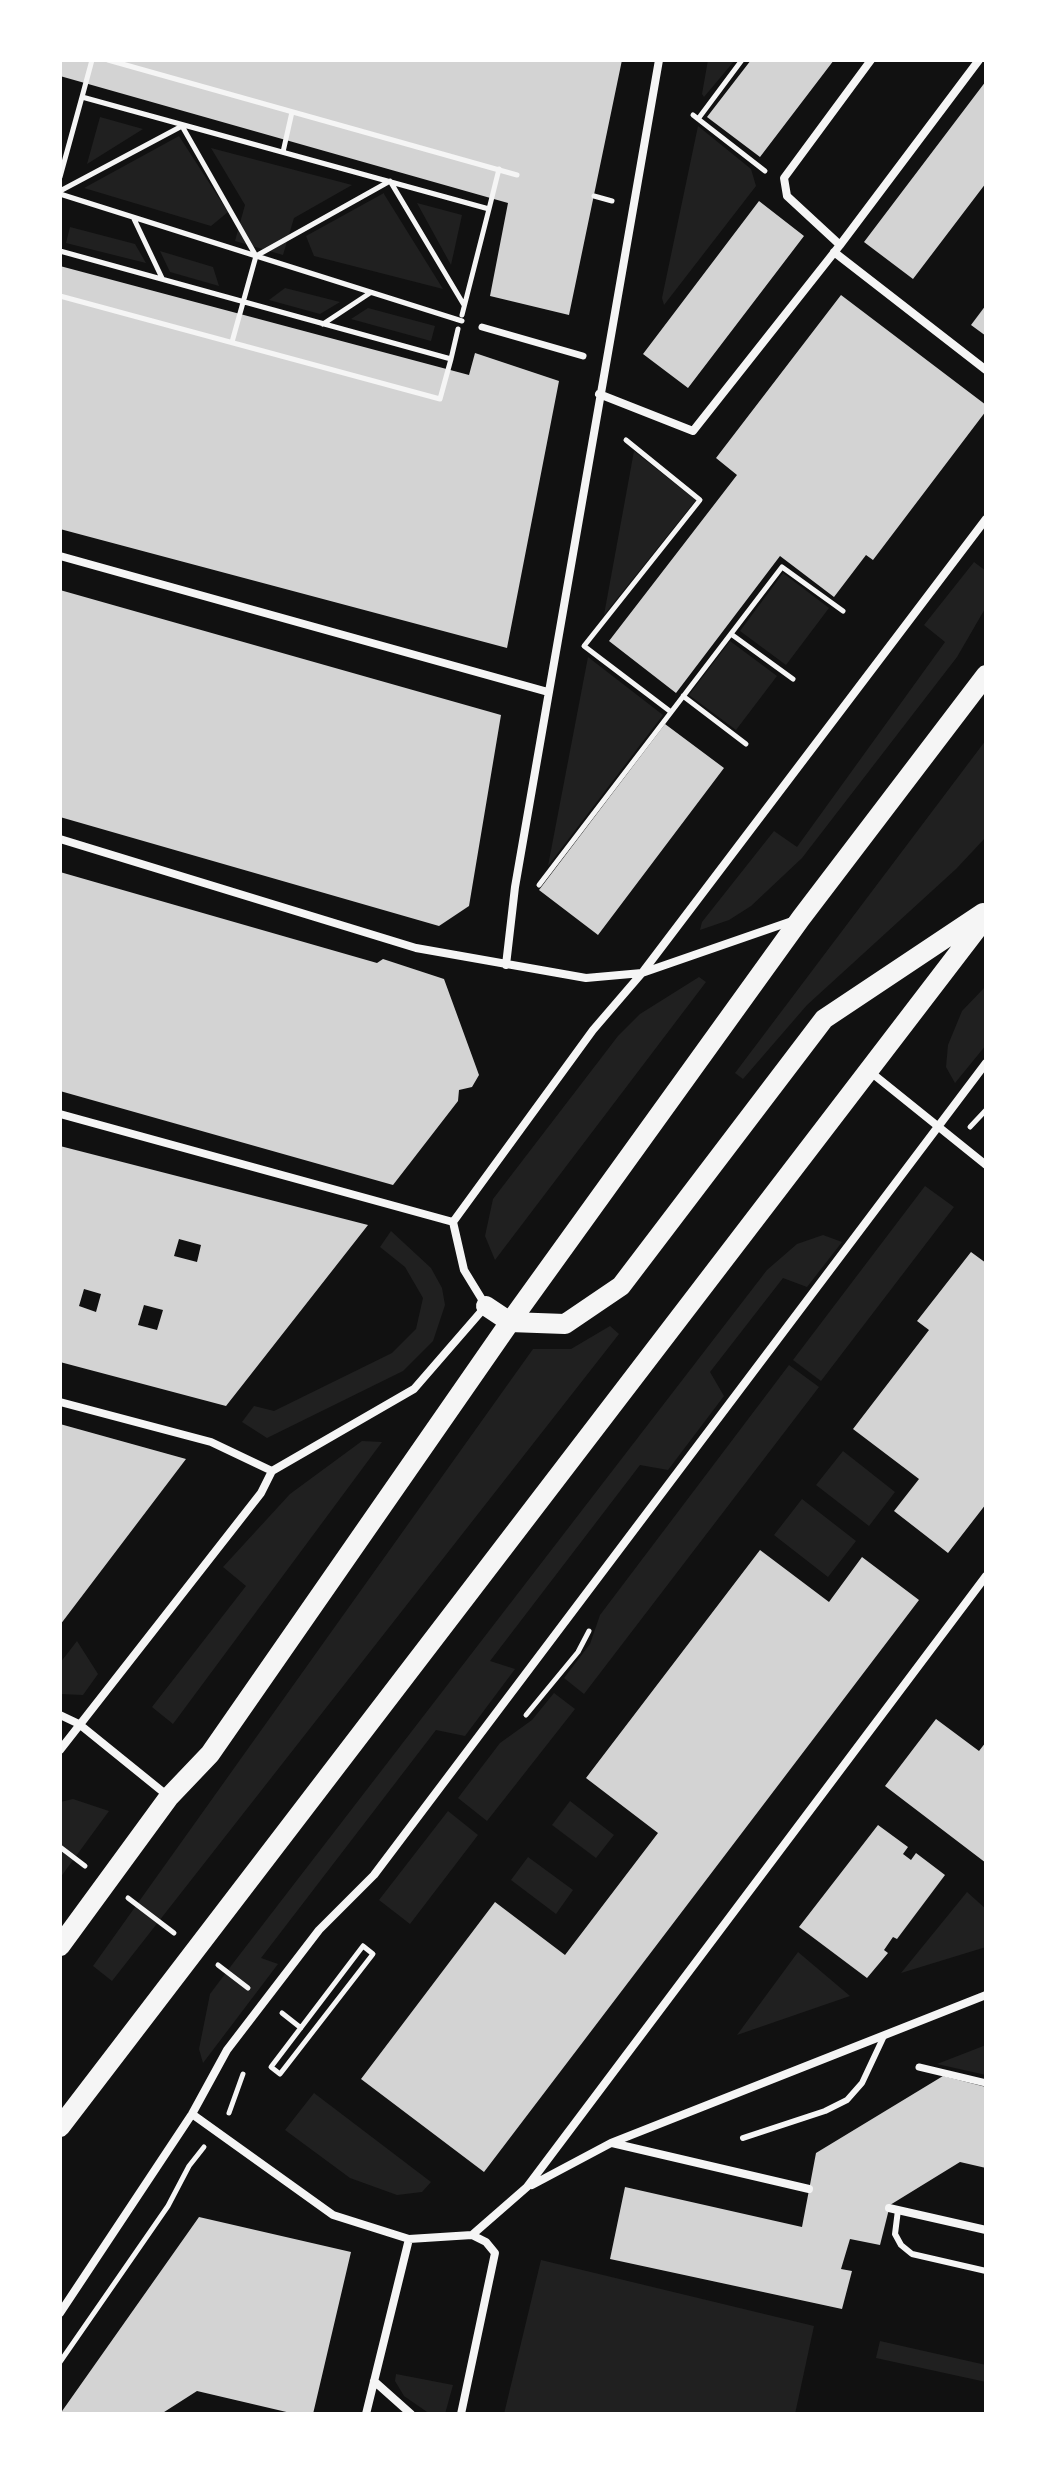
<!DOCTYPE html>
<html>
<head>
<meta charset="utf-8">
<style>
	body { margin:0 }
	#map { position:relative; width:1046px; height:2474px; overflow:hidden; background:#111; font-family:"Playfair Display",serif }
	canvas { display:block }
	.frame { position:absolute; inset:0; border:62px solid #fff; pointer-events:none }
</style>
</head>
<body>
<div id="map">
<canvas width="1046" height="2474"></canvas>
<div class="frame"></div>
</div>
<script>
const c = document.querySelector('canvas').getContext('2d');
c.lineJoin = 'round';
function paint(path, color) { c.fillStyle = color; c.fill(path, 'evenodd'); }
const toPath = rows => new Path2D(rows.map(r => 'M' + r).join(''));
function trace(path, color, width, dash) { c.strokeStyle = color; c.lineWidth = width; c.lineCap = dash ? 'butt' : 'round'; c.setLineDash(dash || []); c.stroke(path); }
const green = toPath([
	[708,60,735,60,704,97,702,94],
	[100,117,143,129,87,164],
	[698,126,751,169,756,186,664,305,662,298],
	[179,136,228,212,211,226,84,188],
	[211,148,352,185,294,218,283,255,235,241,245,205],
	[384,193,384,194,443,289,314,256,306,236],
	[417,203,462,215,451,265],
	[70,227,135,244,146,263,66,243],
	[160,251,213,267,219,286,170,272],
	[285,288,340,302,320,314,269,300],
	[368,308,435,326,431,341,351,319],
	[634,451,696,500,604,615],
	[974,562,986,571,986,607,957,657,802,858,751,906,729,920,700,930,702,922,774,831,797,847,945,642,924,625],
	[783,573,829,608,786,665,740,631],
	[730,641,777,676,736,730,689,695],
	[588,657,663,715,548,866],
	[986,740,986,837,956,869,807,1005,743,1079,735,1073],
	[699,977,706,982,495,1260,485,1236,493,1199,618,1036,640,1014],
	[986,986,986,1045,955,1083,946,1067,948,1045,962,1011],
	[925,1186,954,1207,821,1381,793,1360],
	[391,1231,431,1268,442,1288,445,1305,433,1341,403,1371,267,1438,242,1422,254,1406,274,1411,392,1353,416,1329,423,1298,405,1267,380,1247],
	[823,1235,842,1242,807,1287,783,1278,710,1372,724,1396,668,1470,640,1465,490,1661,515,1669,465,1736,436,1730,261,1958,278,1964,203,2063,199,2049,210,1994,234,1962,767,1270,797,1244],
	[610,1326,619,1334,112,1981,93,1966,533,1349,571,1349],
	[789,1365,819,1387,584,1694,564,1678,590,1644,600,1615],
	[362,1441,382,1442,173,1724,152,1707,246,1586,223,1567,290,1494],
	[843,1451,895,1492,869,1526,816,1485],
	[802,1499,856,1541,828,1577,774,1535],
	[77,1641,98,1674,83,1695,60,1694,60,1663],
	[554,1693,575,1709,487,1821,458,1798,500,1743,532,1720],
	[73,1799,109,1811,60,1878,60,1802],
	[570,1801,614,1835,596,1858,552,1825],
	[448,1811,478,1835,410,1924,379,1900],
	[528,1857,573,1890,556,1914,511,1880],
	[967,1892,986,1909,986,1947,901,1973],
	[798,1952,850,1996,737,2035],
	[986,2045,986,2075,937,2064],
	[314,2093,431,2182,422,2192,397,2195,350,2178,285,2130],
	[541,2260,814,2326,795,2414,504,2414],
	[880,2341,986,2365,986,2382,876,2358],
	[396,2374,453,2385,445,2414,430,2414,404,2396,395,2381]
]);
const building = toPath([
	[60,60,622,60,569,315,490,296,508,203,60,76],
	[751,60,834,60,760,157,707,117],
	[986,81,986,183,913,279,864,242],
	[759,201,804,236,688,388,643,354],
	[60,266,469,375,475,353,559,381,507,648,60,529],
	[841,295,986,405,986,411,873,560,866,555,834,597,780,556,676,693,609,641,737,475,716,458],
	[986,305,986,336,971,325],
	[60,590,501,715,469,906,439,926,60,817],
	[665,724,724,768,598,935,539,890],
	[60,872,377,963,383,959,444,979,479,1075,472,1087,459,1090,458,1101,393,1185,60,1091],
	[60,1146,368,1225,226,1406,60,1362],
	[179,1239,201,1245,197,1262,174,1256],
	[84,1289,101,1294,96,1312,79,1306],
	[144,1305,163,1310,157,1330,138,1325],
	[971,1252,986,1263,986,1504,948,1553,894,1511,919,1479,853,1429,929,1330,917,1321],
	[60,1424,186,1459,60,1625],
	[760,1550,829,1602,862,1557,919,1600,484,2172,361,2079,495,1902,565,1955,658,1833,586,1778],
	[936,1719,979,1751,986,1742,986,1863,885,1786],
	[878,1825,908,1847,903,1854,911,1860,916,1853,945,1875,897,1939,893,1937,884,1950,888,1953,867,1978,799,1927],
	[943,2076,986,2087,986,2168,960,2162,890,2205,880,2245,850,2239,841,2269,852,2271,842,2309,610,2259,625,2187,802,2227,816,2153],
	[199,2217,351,2252,313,2414,295,2414,197,2391,161,2414,60,2414]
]);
const path = toPath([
	[108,60,517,175],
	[82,97,92,60],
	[693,115,765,171],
	[698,119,742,60],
	[283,152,292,112],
	[60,177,82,97,489,209,462,315],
	[60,191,182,126,256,256],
	[60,194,462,321],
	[594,196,612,201],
	[489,209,499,169],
	[134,219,162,278],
	[60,251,451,359,458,329],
	[60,296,440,399,451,359],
	[323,324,370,293],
	[232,342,256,256,390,181,464,305],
	[626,440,700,500,584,646,671,712],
	[731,634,793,679],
	[683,696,746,744],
	[539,885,782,567,843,611],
	[970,1127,986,1110],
	[526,1715,578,1652,589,1631],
	[60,1847,85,1866],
	[128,1898,174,1933],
	[363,1946,373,1954,280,2074,271,2067,363,1946],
	[218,1965,248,1988],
	[282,2013,301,2028],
	[229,2113,243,2074],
	[60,2362,168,2206,189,2166,204,2147]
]);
const service = toPath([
	[743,2138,825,2111,847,2100,862,2083,884,2036],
	[898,2210,895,2234,901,2245,912,2254,986,2271]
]);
const pedestrian = toPath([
	[482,327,583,356],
	[919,2067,986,2083]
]);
const minor = toPath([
	[871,60,784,178,787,196,840,245,979,60],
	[834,252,986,370],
	[599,394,693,431,840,245],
	[60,556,548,692],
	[60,839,416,948,586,978,642,973,795,920],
	[506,965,515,887,659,60],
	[868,1070,986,1165],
	[60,1114,453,1222],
	[60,1402,211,1442,272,1471],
	[60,1715,79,1724,168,1796],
	[60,1750,261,1493,272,1471,414,1389,486,1306,464,1270,453,1222,593,1030,642,973,986,519],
	[192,2114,333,2215,409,2239,472,2235,527,2187,986,1576],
	[612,2143,809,2189],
	[532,2185,611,2143,986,1995],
	[889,2208,986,2230],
	[60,2313,192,2114,227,2050,319,1930,374,1875,986,1063],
	[374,2381,411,2414],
	[366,2414,409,2239],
	[461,2414,495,2253,486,2242,472,2235]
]);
const primary = toPath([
	[486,1306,510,1322,565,1324,621,1286,824,1019,983,913],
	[60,1946,169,1797,210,1754,510,1322,801,918,986,675],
	[60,2127,986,917]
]);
paint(green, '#202020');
paint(building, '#d3d3d3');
trace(path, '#f5f5f5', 5);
trace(service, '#f5f5f5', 6);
trace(pedestrian, '#f5f5f5', 7);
trace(minor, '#f5f5f5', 8);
trace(primary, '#f5f5f5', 20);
</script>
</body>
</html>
